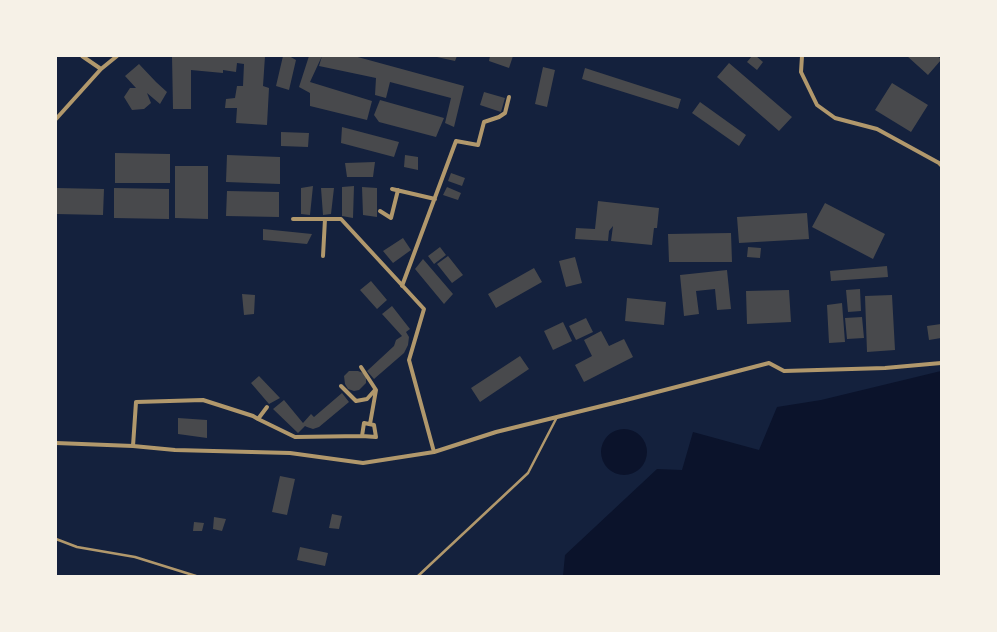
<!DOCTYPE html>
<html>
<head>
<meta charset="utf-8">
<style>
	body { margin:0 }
	#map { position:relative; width:997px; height:632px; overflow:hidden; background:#14213d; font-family:"Fira Sans",sans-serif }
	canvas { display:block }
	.frame { position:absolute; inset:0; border:57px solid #f6f1e7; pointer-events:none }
</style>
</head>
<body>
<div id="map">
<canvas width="997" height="632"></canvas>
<div class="frame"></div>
</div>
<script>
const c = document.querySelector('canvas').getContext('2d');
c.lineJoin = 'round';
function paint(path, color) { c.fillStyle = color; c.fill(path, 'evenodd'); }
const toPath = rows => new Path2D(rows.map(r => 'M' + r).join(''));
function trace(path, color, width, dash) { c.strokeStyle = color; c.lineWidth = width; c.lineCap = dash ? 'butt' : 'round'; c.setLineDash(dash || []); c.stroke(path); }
const water = toPath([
	[941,371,941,576,563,576,565,555,657,469,682,470,693,432,759,450,777,407,821,400],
	'601 452a23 23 0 1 1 46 0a23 23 0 1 1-46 0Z'
]);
const building = toPath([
	[172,56,265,56,263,86,269,88,267,125,236,123,237,108,225,108,226,99,235,98,237,86,243,86,244,64,237,63,236,72,223,70,223,73,191,70,191,109,173,109],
	[283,56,289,56,296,60,289,90,276,86],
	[309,56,322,56,310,82,372,101,367,120,310,106,310,93,299,87],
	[322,56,354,56,464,86,454,127,445,123,451,98,390,82,386,98,375,95,376,78,319,66],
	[437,56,457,56,455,61,437,57],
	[490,56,513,56,509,68,489,61],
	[752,56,756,56,763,62,757,70,747,62],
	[907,56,937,56,941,59,941,60,928,75],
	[729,63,792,117,779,131,717,77],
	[139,64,156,82,167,92,160,104,147,93,151,103,144,109,132,110,124,97,130,88,136,88,125,76],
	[543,67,555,70,547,107,535,104],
	[585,68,681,99,678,109,582,79],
	[892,83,928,105,911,132,875,110],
	[484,92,505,98,501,112,480,105],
	[380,100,444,118,436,137,379,122,374,115],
	[700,102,746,135,739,146,692,113],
	[342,127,399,142,394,157,341,143],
	[281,132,309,133,308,147,281,146],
	[115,153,170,154,170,183,115,183],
	[227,155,280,157,280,184,226,182],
	[405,155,418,157,418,170,404,167],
	[375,162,373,177,347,177,345,163],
	[175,166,208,166,208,219,175,218],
	[451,173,465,178,462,186,448,181],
	[313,186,310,215,301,214,301,188],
	[354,186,353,218,342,216,342,187],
	[362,187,377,188,377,217,363,215],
	[447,187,461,193,458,200,443,195],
	[56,188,104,189,103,215,56,214],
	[114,188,169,189,169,219,114,218],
	[321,188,334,188,331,214,323,215],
	[227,191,279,192,279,217,226,216],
	[598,201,659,208,657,228,654,228,652,245,611,241,613,226,609,231,608,241,575,239,576,228,595,229],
	[825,203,885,234,873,259,812,227],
	[807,213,809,239,739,243,737,217],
	[263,229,312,234,307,244,263,240],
	[731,233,732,262,669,262,668,234],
	[403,238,411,250,393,263,383,251],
	[440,247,446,255,434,264,428,256],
	[748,247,761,248,760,258,747,257],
	[448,256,463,275,452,283,437,264],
	[575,257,582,283,566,287,559,261],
	[423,259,453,294,444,304,415,269],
	[887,266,888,277,831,281,830,271],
	[534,268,542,282,496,308,488,294],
	[727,270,731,309,717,310,715,289,696,291,699,314,684,316,680,275],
	[371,281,387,300,377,309,360,290],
	[860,289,861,311,848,312,846,290],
	[789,290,791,322,747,324,746,291],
	[242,294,255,295,254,314,244,315],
	[892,295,895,350,867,352,865,296],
	[627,298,666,302,664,325,625,321],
	[842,303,845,342,829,343,827,305],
	[392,306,410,329,406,332,409,337,408,345,404,353,374,379,367,371,394,346,396,340,402,336,382,314],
	[862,317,864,338,847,339,845,318],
	[586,318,593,332,576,340,569,326],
	[563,322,572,341,553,350,544,331],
	[941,324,941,338,929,340,927,326],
	[601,331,609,346,624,339,633,357,584,382,575,365,592,356,584,340],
	[520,356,529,369,480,402,471,388],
	[349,371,358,371,366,374,366,383,359,390,354,391,348,389,345,384,344,376],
	[259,376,280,398,269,404,251,383],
	[342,393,349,402,319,427,313,429,307,427,305,426,298,433,273,409,284,400,303,423,311,414,314,417],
	[178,418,207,420,207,438,178,434],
	[280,476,295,479,287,515,272,512],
	[332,514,342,516,339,529,329,528],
	[214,517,226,519,222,531,213,529],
	[194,522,204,523,202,531,193,531],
	[300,547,328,553,325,566,297,560]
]);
const service = toPath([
	[56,539,77,547,135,557,196,576],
	[418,576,528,473,557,417]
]);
const minor = toPath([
	[82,56,101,69,117,56],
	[802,56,801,72,817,105,835,118,877,129,939,163,941,165],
	[56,119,101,69],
	[392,189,435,199],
	[380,211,391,218,398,190],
	[293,219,341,219,424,309,409,360,434,452],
	[323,256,325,219],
	[402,286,456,141,478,145,484,122,499,117,505,113,509,97],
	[361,367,376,390,370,424],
	[341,386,356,401,367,399,375,390],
	[258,419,295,437,362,436,376,437,374,425,364,423,362,436],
	[56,443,133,446,175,450,290,453,363,463,434,452,496,432,626,400,769,363,784,371,885,368,941,363],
	[133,446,136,402,203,400,253,416,258,419,267,407]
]);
paint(water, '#0b132b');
paint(building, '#48494c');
trace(service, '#b1986c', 2.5);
trace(minor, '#b1986c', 4);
</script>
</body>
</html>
